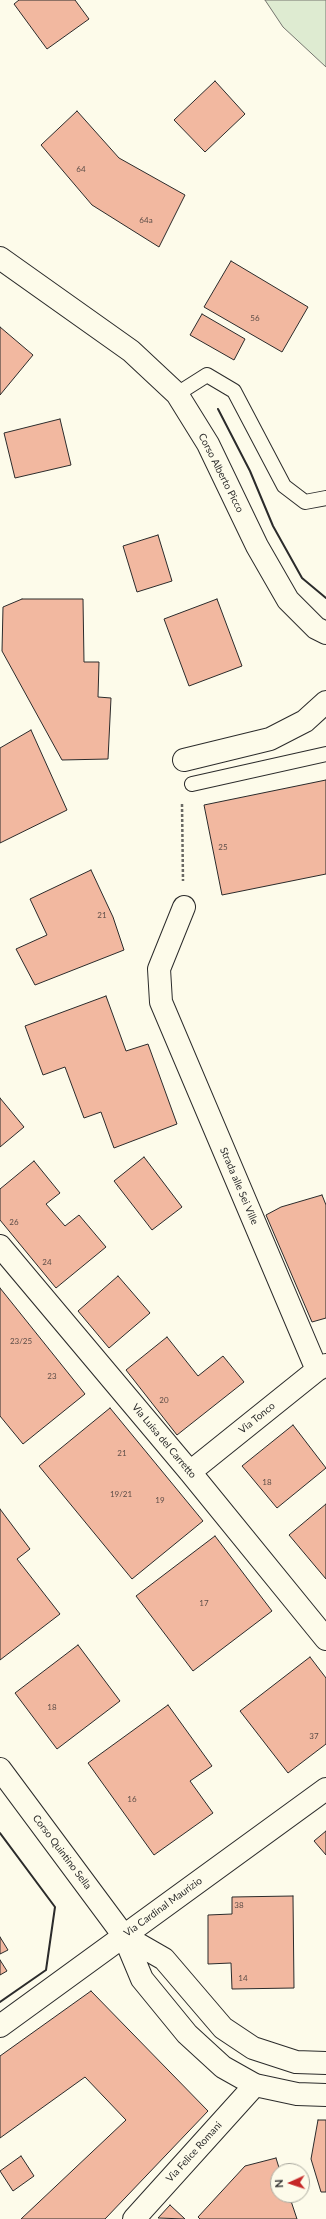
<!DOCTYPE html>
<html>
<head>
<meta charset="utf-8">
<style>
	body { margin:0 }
	#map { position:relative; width:326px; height:2219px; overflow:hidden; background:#fdfbea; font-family:Lato,sans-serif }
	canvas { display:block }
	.north { position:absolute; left:270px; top:2163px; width:40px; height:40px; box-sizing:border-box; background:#fdfbea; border:1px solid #a9a89e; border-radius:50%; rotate:267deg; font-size:11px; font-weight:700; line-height:16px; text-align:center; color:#2b2b2b }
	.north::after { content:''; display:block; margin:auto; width:14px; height:18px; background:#c62828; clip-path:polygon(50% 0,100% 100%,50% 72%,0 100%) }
</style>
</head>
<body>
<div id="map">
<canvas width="326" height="2219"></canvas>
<div class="north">N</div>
</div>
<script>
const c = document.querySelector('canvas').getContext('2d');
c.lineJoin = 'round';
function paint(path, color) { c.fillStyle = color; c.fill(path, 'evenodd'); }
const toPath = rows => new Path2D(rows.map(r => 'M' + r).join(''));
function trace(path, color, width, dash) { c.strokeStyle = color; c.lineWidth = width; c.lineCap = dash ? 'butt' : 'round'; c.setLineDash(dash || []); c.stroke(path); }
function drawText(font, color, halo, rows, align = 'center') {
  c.font = font + ' Lato,sans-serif'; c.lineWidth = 3; c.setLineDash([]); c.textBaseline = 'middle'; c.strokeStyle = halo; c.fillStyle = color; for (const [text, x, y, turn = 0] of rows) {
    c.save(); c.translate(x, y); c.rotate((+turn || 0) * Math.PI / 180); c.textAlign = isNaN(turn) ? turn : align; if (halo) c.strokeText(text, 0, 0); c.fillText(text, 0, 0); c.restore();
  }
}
const green = toPath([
	[265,0,326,0,326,67,283,27,265,0]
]);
const building = toPath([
	[19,0,75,0,89,19,47,49,14,4,19,0],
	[215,81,245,114,205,152,174,120,215,81],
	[77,111,119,158,185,195,159,247,92,205,41,145,77,111],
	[231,261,308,307,282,352,204,307,231,261],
	[202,314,245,339,234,360,190,335,202,314],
	[0,327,33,355,0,395,0,327],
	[60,419,71,465,15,478,4,433,60,419],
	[158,535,172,581,137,592,123,546,158,535],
	[22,599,83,599,84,662,99,662,98,697,111,698,108,759,62,760,2,651,3,607,22,599],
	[217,599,242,666,189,686,164,619,217,599],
	[31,730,67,810,0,843,0,748,31,730],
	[326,780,326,874,222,895,204,805,326,780],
	[91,870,113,917,124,950,35,985,16,949,47,935,30,899,91,870],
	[106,996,126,1051,148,1044,177,1124,114,1148,101,1112,84,1118,65,1067,43,1075,25,1026,106,996],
	[0,1098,24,1127,0,1147,0,1098],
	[144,1157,182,1207,152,1230,114,1181,144,1157],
	[34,1161,60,1193,46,1204,65,1226,79,1215,106,1247,56,1288,0,1220,0,1189,34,1161],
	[322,1195,326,1205,326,1318,312,1322,266,1215,281,1207,322,1195],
	[118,1276,150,1313,109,1348,78,1311,118,1276],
	[0,1288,85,1394,23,1444,0,1416,0,1288],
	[167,1337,198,1376,223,1356,244,1382,177,1435,126,1370,167,1337],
	[110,1408,203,1521,132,1579,39,1466,110,1408],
	[293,1425,326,1468,277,1508,242,1466,293,1425],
	[326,1504,326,1579,289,1535,326,1504],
	[0,1509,30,1549,17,1559,60,1614,0,1660,0,1509],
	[215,1536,272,1611,193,1671,136,1596,215,1536],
	[78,1645,120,1701,57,1749,15,1693,78,1645],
	[310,1657,326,1678,326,1744,288,1773,240,1711,310,1657],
	[168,1705,212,1766,190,1781,213,1813,154,1855,88,1763,168,1705],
	[326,1831,326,1855,314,1841,326,1831],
	[293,1896,294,1988,232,1989,231,1963,208,1964,208,1915,232,1914,232,1897,293,1896],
	[0,1937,8,1950,0,1954,0,1937],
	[0,1960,7,1971,0,1975,0,1960],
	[91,1991,208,2111,105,2219,21,2219,126,2120,85,2077,0,2138,0,2056,91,1991],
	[318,2120,326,2120,326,2192,321,2192,311,2159,318,2120],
	[21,2156,34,2176,13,2191,0,2171,21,2156],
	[276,2158,280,2171,278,2171,278,2195,289,2195,297,2219,200,2219,198,2217,245,2166,276,2158],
	[170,2205,185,2219,158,2218,170,2205]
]);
const path = toPath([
	[182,804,183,881]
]);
const service = toPath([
	[177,394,207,375,234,391,284,486,305,502,326,498],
	[192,784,326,754]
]);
const minor = toPath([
	[0,258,131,351,177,394,208,444,257,546,288,600,316,628,326,633],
	[184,760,270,739,305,721,326,702],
	[184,907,159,969,161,1002,317,1370],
	[0,1246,190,1472,326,1639],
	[190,1472,317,1370,326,1365],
	[0,2026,326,1789],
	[134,2219,255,2085]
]);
const tertiary = toPath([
	[0,1769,124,1936,142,1979,187,2034,223,2067,255,2085,297,2094,326,2095],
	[124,1936,164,1959,223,2028,253,2048,296,2062,326,2063]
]);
const wall = toPath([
	[218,409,250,471,273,526,302,578,326,598],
	[0,1833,55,1907,46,1970,0,2002]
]);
const numberNames = [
	["64",81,169],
	["64a",146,220],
	["56",255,318],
	["25",223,847],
	["21",102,915],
	["26",14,1222],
	["24",47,1262],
	["23/25",21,1341],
	["23",52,1376],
	["20",164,1400],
	["21",122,1453],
	["18",267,1482],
	["19/21",121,1494],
	["19",160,1500],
	["17",204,1603],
	["18",52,1707],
	["37",314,1736],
	["16",132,1799],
	["38",239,1905],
	["14",243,1978]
];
const streetNames = [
	["Corso Alberto Picco",221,473,63],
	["Strada alle Sei Ville",239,1186,67],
	["Via Tonco",257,1418,-39],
	["Via Luisa del Carretto",164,1441,50],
	["Corso Quintino Sella",62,1852,53],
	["Via Cardinal Maurizio",163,1907,-36],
	["Via Felice Romani",194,2152,-48]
];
paint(green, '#deebd1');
trace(green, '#74746e', 1);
paint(building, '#f2b8a0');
trace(building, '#2b2b2b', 1);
trace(service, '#2b2b2b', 16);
trace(minor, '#2b2b2b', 24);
trace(tertiary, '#2b2b2b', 24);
trace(path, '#6a6964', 2.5, [3, 2]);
trace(service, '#fdfbea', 14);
trace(minor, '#fdfbea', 22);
trace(tertiary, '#fdfbea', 22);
trace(wall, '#2b2b2b', 2);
drawText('8px', '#5d4e48', null, numberNames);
drawText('10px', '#2b2b2b', '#fdfbea', streetNames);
</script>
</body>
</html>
